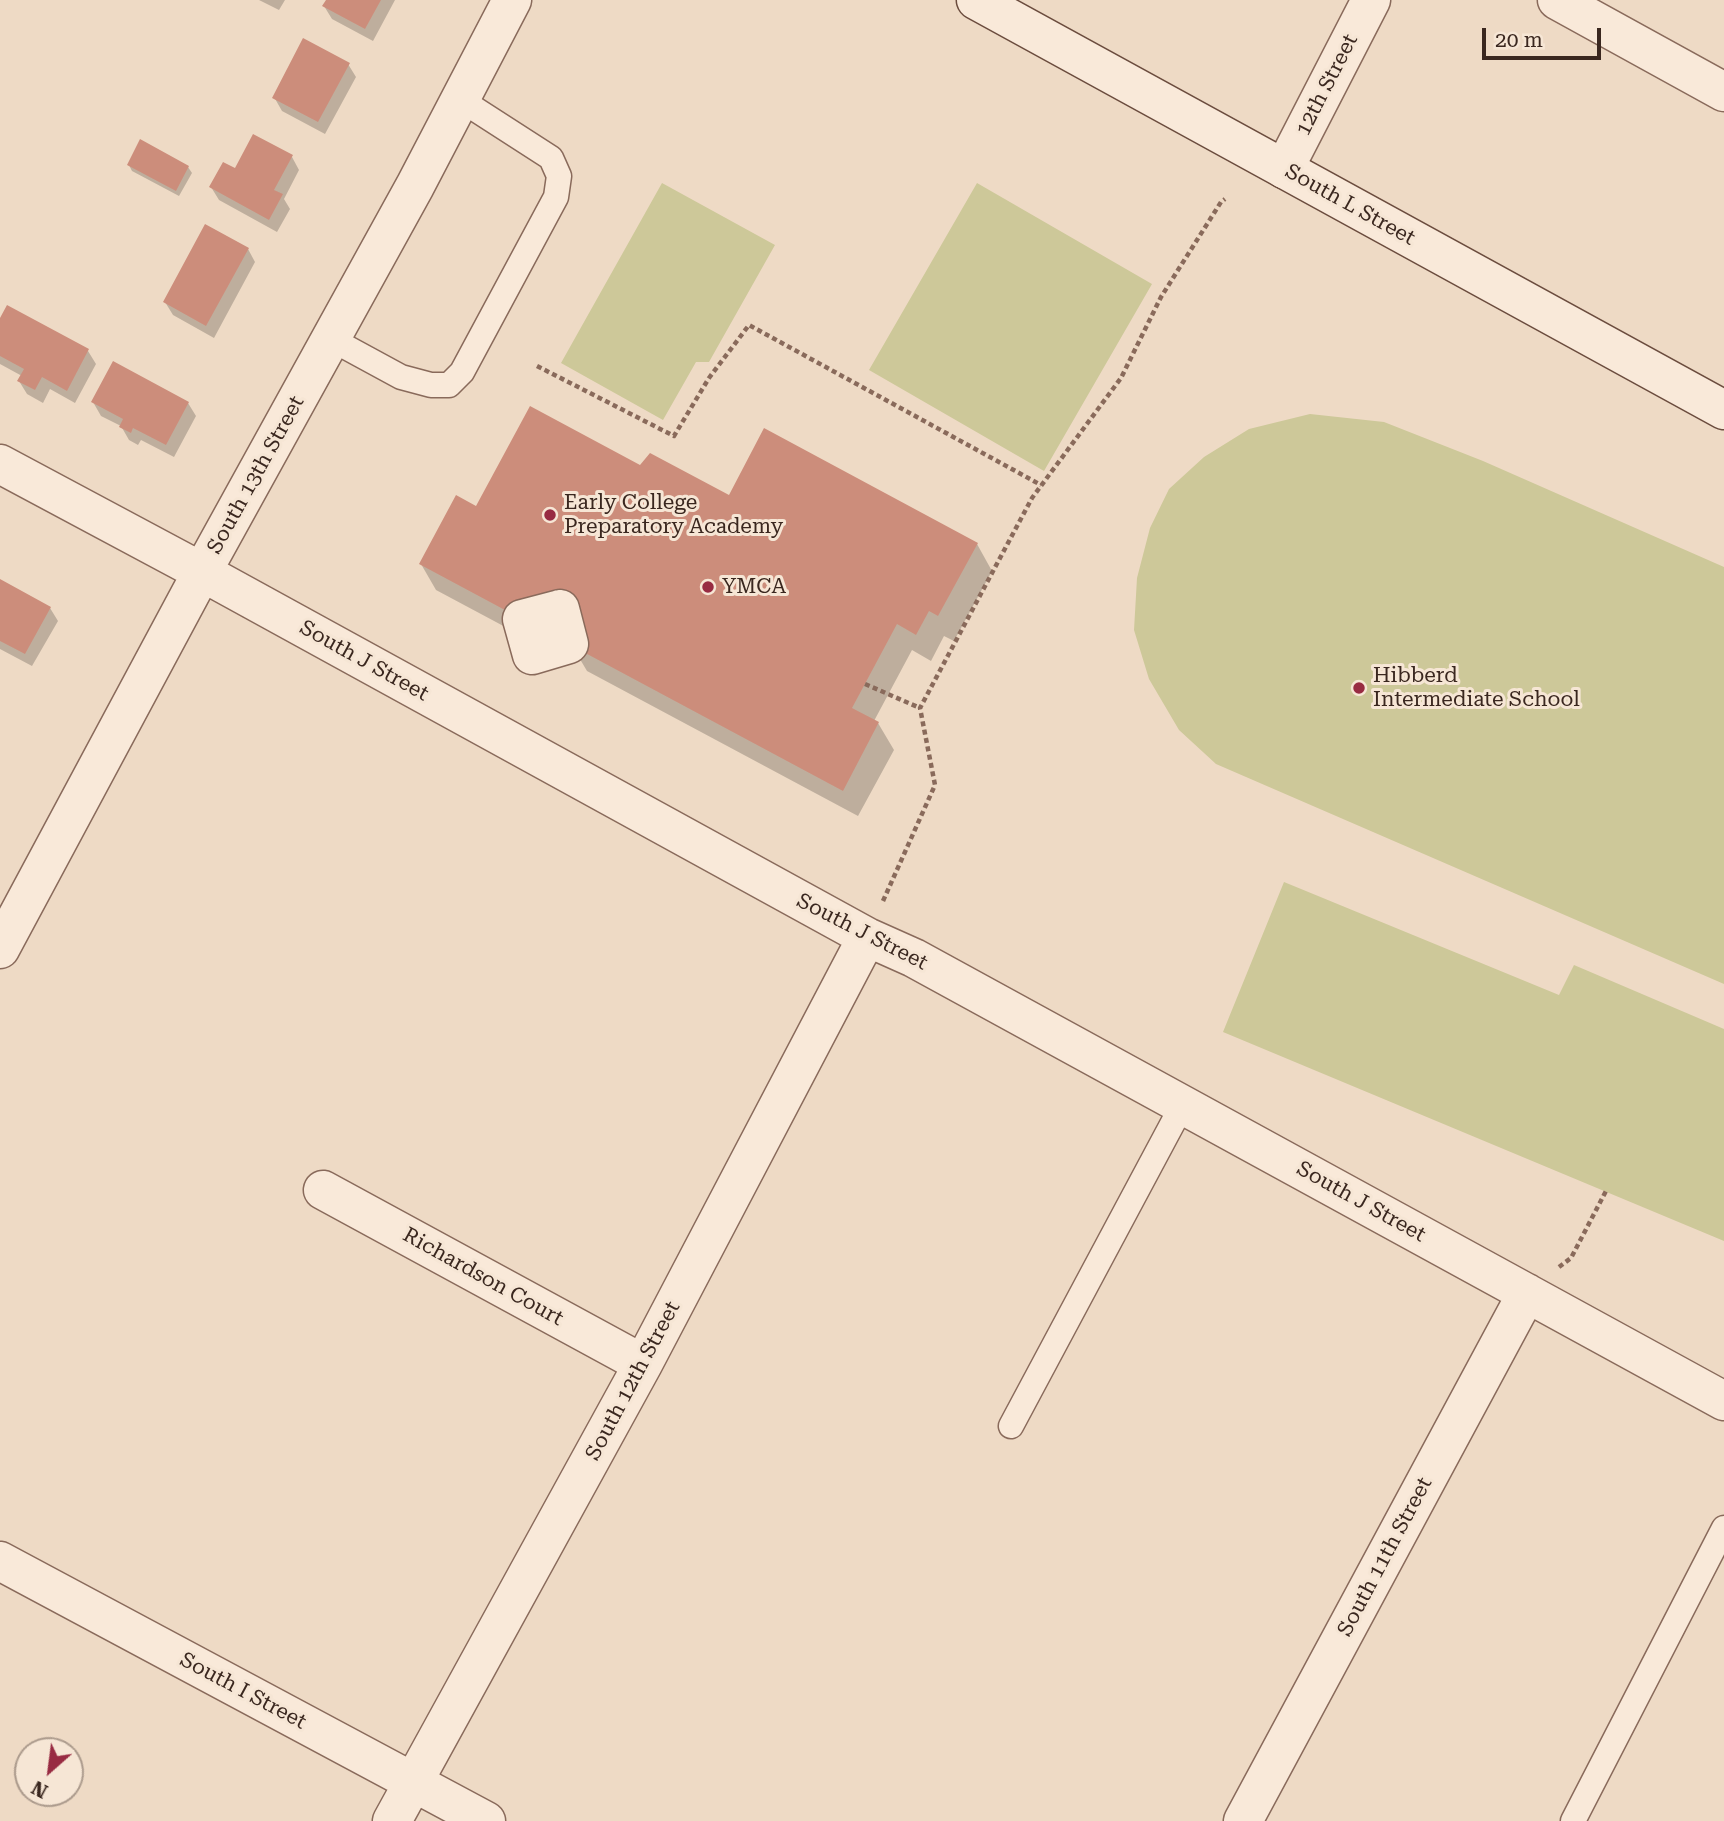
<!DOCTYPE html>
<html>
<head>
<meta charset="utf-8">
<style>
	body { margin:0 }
	#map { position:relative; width:1724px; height:1821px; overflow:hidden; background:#eedac5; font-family:"Roboto Serif",serif }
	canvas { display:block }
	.north { position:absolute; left:14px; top:1737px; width:70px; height:70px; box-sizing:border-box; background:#f6e6d5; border:2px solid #ab9a8c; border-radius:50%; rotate:208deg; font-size:19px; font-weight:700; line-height:28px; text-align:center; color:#3a271f }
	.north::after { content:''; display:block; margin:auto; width:24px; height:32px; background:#982b42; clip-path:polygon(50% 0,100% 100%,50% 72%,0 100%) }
	.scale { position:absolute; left:1482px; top:28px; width:119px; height:32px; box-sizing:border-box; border:4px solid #3a271f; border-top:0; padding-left:9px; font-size:21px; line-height:24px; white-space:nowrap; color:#3a271f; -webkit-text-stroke:5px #f6e6d5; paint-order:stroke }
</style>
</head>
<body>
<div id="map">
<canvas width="1724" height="1821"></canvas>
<div class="north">N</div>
<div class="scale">20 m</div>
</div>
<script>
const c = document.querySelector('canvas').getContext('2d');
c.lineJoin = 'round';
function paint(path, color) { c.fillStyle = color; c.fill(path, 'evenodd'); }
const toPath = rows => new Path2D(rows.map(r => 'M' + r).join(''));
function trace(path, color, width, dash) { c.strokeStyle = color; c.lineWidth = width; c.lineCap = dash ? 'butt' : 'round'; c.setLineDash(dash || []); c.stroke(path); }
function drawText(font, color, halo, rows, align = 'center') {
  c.font = font + ' "Roboto Serif",serif'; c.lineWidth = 6; c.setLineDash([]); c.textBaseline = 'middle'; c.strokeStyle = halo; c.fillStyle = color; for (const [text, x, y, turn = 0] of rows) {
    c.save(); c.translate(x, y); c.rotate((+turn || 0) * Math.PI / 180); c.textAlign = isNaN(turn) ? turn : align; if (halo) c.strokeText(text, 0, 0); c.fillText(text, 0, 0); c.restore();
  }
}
const green = toPath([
	[662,183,775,245,709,362,696,362,663,420,561,363],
	[977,183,1152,284,1044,471,869,370],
	[1310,414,1384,422,1483,461,1724,567,1724,984,1216,764,1179,730,1149,679,1134,630,1137,578,1150,528,1169,489,1204,457,1249,429],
	[1284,882,1559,995,1574,965,1724,1029,1724,1241,1223,1032]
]);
const shadow = toPath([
	[259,0,285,0,279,10],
	[328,0,395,0,373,41,332,19,324,6],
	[348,64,356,77,325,134,282,111,274,97],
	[292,157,299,170,284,199,290,209,277,232,219,200,211,187,235,170],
	[129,165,188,167,192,173,179,196,132,171],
	[248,249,255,262,214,338,173,315,165,302],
	[0,322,88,351,96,364,75,403,50,389,43,403,27,394,19,381,22,376,0,364],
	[93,402,188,403,196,416,174,457,141,440,138,445,129,440,121,426,101,416],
	[640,467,729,498,977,544,992,571,954,641,944,636,931,661,912,650,874,721,878,723,894,750,858,816,587,671,571,644,539,645,436,590,421,564,477,508],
	[0,581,50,608,58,621,32,666,0,649]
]);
const building = toPath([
	[326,0,381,0,365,29,322,6],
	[303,38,350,63,318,122,272,98],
	[253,134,293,155,274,190,283,194,269,220,209,187,223,162,235,168],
	[140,139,189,166,176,191,127,165],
	[205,224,249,248,206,326,163,302],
	[7,305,89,349,67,391,42,377,35,390,17,381,24,369,0,356,0,318],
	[113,361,189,402,166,445,133,428,131,433,119,427,123,419,91,402],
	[530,406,640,465,650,453,729,495,764,428,978,543,938,616,929,611,916,635,897,624,852,708,879,722,843,791,419,564,456,495,476,506],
	[0,579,51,607,25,654,0,641]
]);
const path = toPath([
	[537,366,674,436,709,378,749,325,1041,485],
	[865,684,920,708],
	[883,901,935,785,920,708,1032,498,1121,378,1161,297,1221,202,1225,199],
	[1559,1267,1571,1258,1606,1191]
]);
const lane = toPath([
	[331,339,401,377,431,385,449,385,462,372,556,197,559,176,551,158,461,100],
	[1011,1426,1183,1104],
	[1573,1821,1724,1528]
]);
const street = toPath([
	[1557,0,1724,92],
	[1284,169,1371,0],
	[0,464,202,572,867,937,914,958,1724,1401],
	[560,609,569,644,532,655,522,619,560,609],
	[0,949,202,572,415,186,512,0],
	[323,1190,643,1364],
	[0,1561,486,1821],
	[392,1821,643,1364,867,937],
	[1243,1821,1527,1293]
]);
const secondary = toPath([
	[976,0,1724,410]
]);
const markers = [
	[550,515,7,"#982b42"],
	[708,587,7,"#982b42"],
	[1359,688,7,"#982b42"]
];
const streetNames = [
	["12th Street",1327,85,-63],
	["South L Street",1350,205,29],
	["South 13th Street",256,475,-61],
	["South J Street",364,661,29],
	["South J Street",862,932,27],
	["South J Street",1361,1202,29],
	["Richardson Court",483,1277,29],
	["South 12th Street",633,1381,-62],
	["South 11th Street",1385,1557,-62],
	["South I Street",243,1691,28]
];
const poiNames = [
	["Early College",564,503],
	["Preparatory Academy",564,527],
	["YMCA",722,587],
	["Hibberd",1373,676],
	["Intermediate School",1373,700]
];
paint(green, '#cdc899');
paint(shadow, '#0003');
paint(building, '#cc8d7b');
trace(lane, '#896a5b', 27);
trace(street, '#896a5b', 41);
trace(secondary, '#6b4c3e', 41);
trace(path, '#896a5b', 4.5, [5, 3.5]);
trace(lane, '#f9e9d9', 24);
trace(street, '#f9e9d9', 38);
trace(secondary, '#f9e9d9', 38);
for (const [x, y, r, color] of markers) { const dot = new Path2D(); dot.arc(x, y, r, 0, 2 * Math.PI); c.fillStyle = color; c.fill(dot); trace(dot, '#f6e6d5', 2.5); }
drawText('21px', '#3a271f', '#f6e6d5', streetNames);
drawText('21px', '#3a271f', '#f6e6d5', poiNames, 'left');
</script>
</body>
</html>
